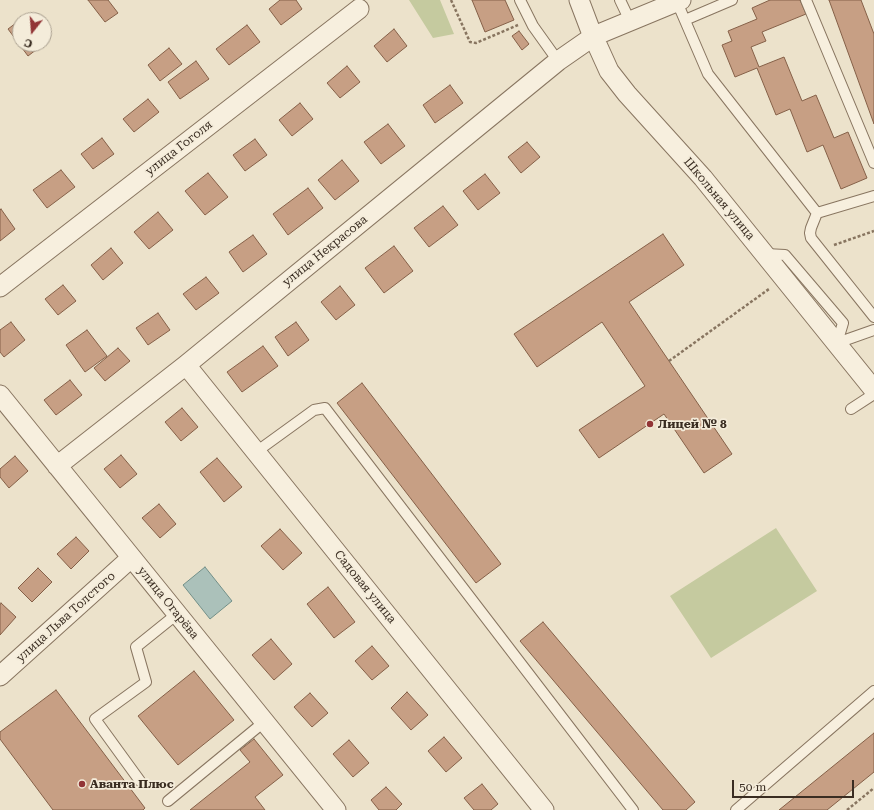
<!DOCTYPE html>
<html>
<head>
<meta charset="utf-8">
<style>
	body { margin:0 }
	#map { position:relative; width:874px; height:810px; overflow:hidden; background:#ece2cb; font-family:"Roboto Serif",serif }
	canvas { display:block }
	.north { position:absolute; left:12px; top:12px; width:40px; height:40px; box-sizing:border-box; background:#f4ecda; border:1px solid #aaa090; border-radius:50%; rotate:197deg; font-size:11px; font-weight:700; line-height:16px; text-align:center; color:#3a2d22 }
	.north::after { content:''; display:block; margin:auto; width:14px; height:18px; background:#923536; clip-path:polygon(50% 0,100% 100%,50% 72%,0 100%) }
	.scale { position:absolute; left:732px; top:780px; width:122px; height:18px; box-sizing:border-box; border:2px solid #3a2d22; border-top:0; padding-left:5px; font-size:12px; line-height:14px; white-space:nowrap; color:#3a2d22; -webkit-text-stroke:3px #f4ecda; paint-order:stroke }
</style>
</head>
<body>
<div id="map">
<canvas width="874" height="810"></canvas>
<div class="north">С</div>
<div class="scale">50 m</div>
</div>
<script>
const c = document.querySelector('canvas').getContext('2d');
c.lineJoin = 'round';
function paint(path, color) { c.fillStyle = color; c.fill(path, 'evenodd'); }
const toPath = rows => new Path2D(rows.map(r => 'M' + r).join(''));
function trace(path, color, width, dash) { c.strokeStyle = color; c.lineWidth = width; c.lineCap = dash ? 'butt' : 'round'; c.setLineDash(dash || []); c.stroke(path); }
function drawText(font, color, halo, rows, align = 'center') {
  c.font = font + ' "Roboto Serif",serif'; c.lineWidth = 3.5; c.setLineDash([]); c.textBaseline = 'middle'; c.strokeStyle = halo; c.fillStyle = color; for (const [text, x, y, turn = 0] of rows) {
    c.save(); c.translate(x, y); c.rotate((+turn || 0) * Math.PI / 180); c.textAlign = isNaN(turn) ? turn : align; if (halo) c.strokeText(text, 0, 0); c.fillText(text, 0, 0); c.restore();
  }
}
const green = toPath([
	[409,0,440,0,454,34,433,38],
	[776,528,817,591,711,658,670,596]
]);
const water = toPath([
	[205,567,232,601,210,619,183,585,205,567]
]);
const building = toPath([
	[88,0,108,0,118,13,105,22,88,0],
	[280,0,296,0,302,9,281,25,269,9,280,0],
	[472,0,505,0,514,20,485,32,472,0],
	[770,0,800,0,806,14,762,32,766,41,751,47,759,67,784,57,802,101,816,95,834,138,848,132,867,178,841,189,823,145,807,152,790,109,776,115,757,68,735,77,722,45,732,41,728,31,757,19,752,8,770,0],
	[829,0,861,0,874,34,874,124,829,0],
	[20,20,20,44,45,43,28,56,8,29,20,20],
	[247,25,260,42,229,65,216,49,247,25],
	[394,29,407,46,387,62,374,46,394,29],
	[519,31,529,44,522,50,512,36,519,31],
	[169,48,182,64,160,81,148,65,169,48],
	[196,61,209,79,180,99,168,82,196,61],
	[347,66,360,82,340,98,327,83,347,66],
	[450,85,463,103,435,123,423,105,450,85],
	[148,99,159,112,134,132,123,119,148,99],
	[300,103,313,119,292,136,279,120,300,103],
	[388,124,405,146,381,164,364,142,388,124],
	[102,138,114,154,93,169,81,154,102,138],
	[255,139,267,155,245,171,233,155,255,139],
	[527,142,540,157,521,173,508,157,527,142],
	[342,160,359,181,335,200,318,180,342,160],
	[61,170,75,187,47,208,33,190,61,170],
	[208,173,228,197,205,215,185,191,208,173],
	[485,174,500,193,478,210,463,191,485,174],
	[308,188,323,208,288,235,273,214,308,188],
	[443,206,458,225,429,247,414,228,443,206],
	[1,209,15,229,0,241,0,210,1,209],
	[158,212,173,230,149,249,134,232,158,212],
	[663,234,684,265,629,302,732,454,704,473,664,414,599,458,579,430,645,386,602,322,537,367,514,334,663,234],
	[253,235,267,254,243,272,229,252,253,235],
	[394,246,413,271,384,293,365,268,394,246],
	[111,248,123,263,103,280,91,265,111,248],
	[206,277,219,293,196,310,183,294,206,277],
	[63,285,76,301,58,315,45,299,63,285],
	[340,286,355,305,336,320,321,302,340,286],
	[158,313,170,330,148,345,136,328,158,313],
	[11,322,25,340,4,357,0,352,0,330,11,322],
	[296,322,309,340,288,356,275,337,296,322],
	[87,330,107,356,85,372,66,345,87,330],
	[263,346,278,366,242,392,227,372,263,346],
	[118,348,130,361,105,381,94,368,118,348],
	[70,380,82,395,56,415,44,400,70,380],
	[362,383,501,564,476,583,337,403,362,383],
	[182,408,198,427,181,441,165,422,182,408],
	[121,455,137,474,120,488,104,469,121,455],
	[15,456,28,471,9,488,0,477,0,469,15,456],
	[217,458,242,487,224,502,200,472,217,458],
	[159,504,176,524,160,538,142,518,159,504],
	[280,529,302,553,283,570,261,546,280,529],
	[76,537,89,551,71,569,57,554,76,537],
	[38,568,52,582,32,602,18,588,38,568],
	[328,587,355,622,334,638,307,604,328,587],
	[1,603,16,617,0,635,0,605,1,603],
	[543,622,695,802,686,810,663,810,520,641,543,622],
	[271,639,292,664,274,680,252,655,271,639],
	[372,646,389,666,372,680,355,661,372,646],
	[194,671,234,720,178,765,138,716,194,671],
	[56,690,145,808,143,810,53,810,0,739,0,732,56,690],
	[407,692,428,715,411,730,391,708,407,692],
	[310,693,328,713,312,727,294,707,310,693],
	[874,733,874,772,827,810,779,810,874,733],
	[444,737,462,758,446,772,428,751,444,737],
	[254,739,283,775,255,797,265,810,190,810,250,762,240,750,254,739],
	[349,740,369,763,353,777,333,754,349,740],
	[482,784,498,804,491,810,474,810,464,798,482,784],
	[386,787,402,804,396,810,379,810,371,800,386,787]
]);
const path = toPath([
	[451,0,470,42,476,43,518,25],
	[834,245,874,231],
	[669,361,769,289],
	[847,810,874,788]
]);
const lane = toPath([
	[520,0,533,26,558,61],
	[620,0,630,21],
	[806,0,874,163],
	[677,2,708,74,817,213,874,196],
	[685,20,732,0],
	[817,213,811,228,810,233,811,238,874,317],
	[766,254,785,255,843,323,837,343],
	[837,343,874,330],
	[851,409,874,394],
	[256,452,314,410,325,408,633,810],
	[140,781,95,719,146,682,136,647,177,614],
	[168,801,264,722],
	[736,810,874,691]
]);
const street = toPath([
	[579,0,590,29,609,71,627,94,703,178,874,390],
	[0,287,359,9],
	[186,365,544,810],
	[0,395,336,810],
	[57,466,186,365,558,61,594,36,681,0],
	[0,676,131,558]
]);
const markers = [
	[650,424,4,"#923536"],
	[82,784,4,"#923536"]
];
const streetNames = [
	["улица Гоголя",179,148,-38],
	["Школьная улица",719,199,50],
	["улица Некрасова",325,251,-39],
	["Садовая улица",365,587,51],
	["улица Огарёва",168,603,51],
	["улица Льва Толстого",66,617,-42]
];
const poiNames = [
	["Лицей № 8",658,424],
	["Аванта Плюс",90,784]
];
paint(green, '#c5ca9f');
paint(water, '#abc1ba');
trace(water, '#728f88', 1);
paint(building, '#c79f84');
trace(building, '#856048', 1);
trace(lane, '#887560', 12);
trace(street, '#887560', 21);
trace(path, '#887560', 2.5, [3, 2]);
trace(lane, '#f7efde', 10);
trace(street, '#f7efde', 19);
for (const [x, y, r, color] of markers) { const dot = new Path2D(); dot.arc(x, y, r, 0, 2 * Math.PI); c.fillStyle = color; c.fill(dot); trace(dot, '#f4ecda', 1.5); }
drawText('12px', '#3a2d22', '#f4ecda', streetNames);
drawText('bold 12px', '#3a2d22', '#f4ecda', poiNames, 'left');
</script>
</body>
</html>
